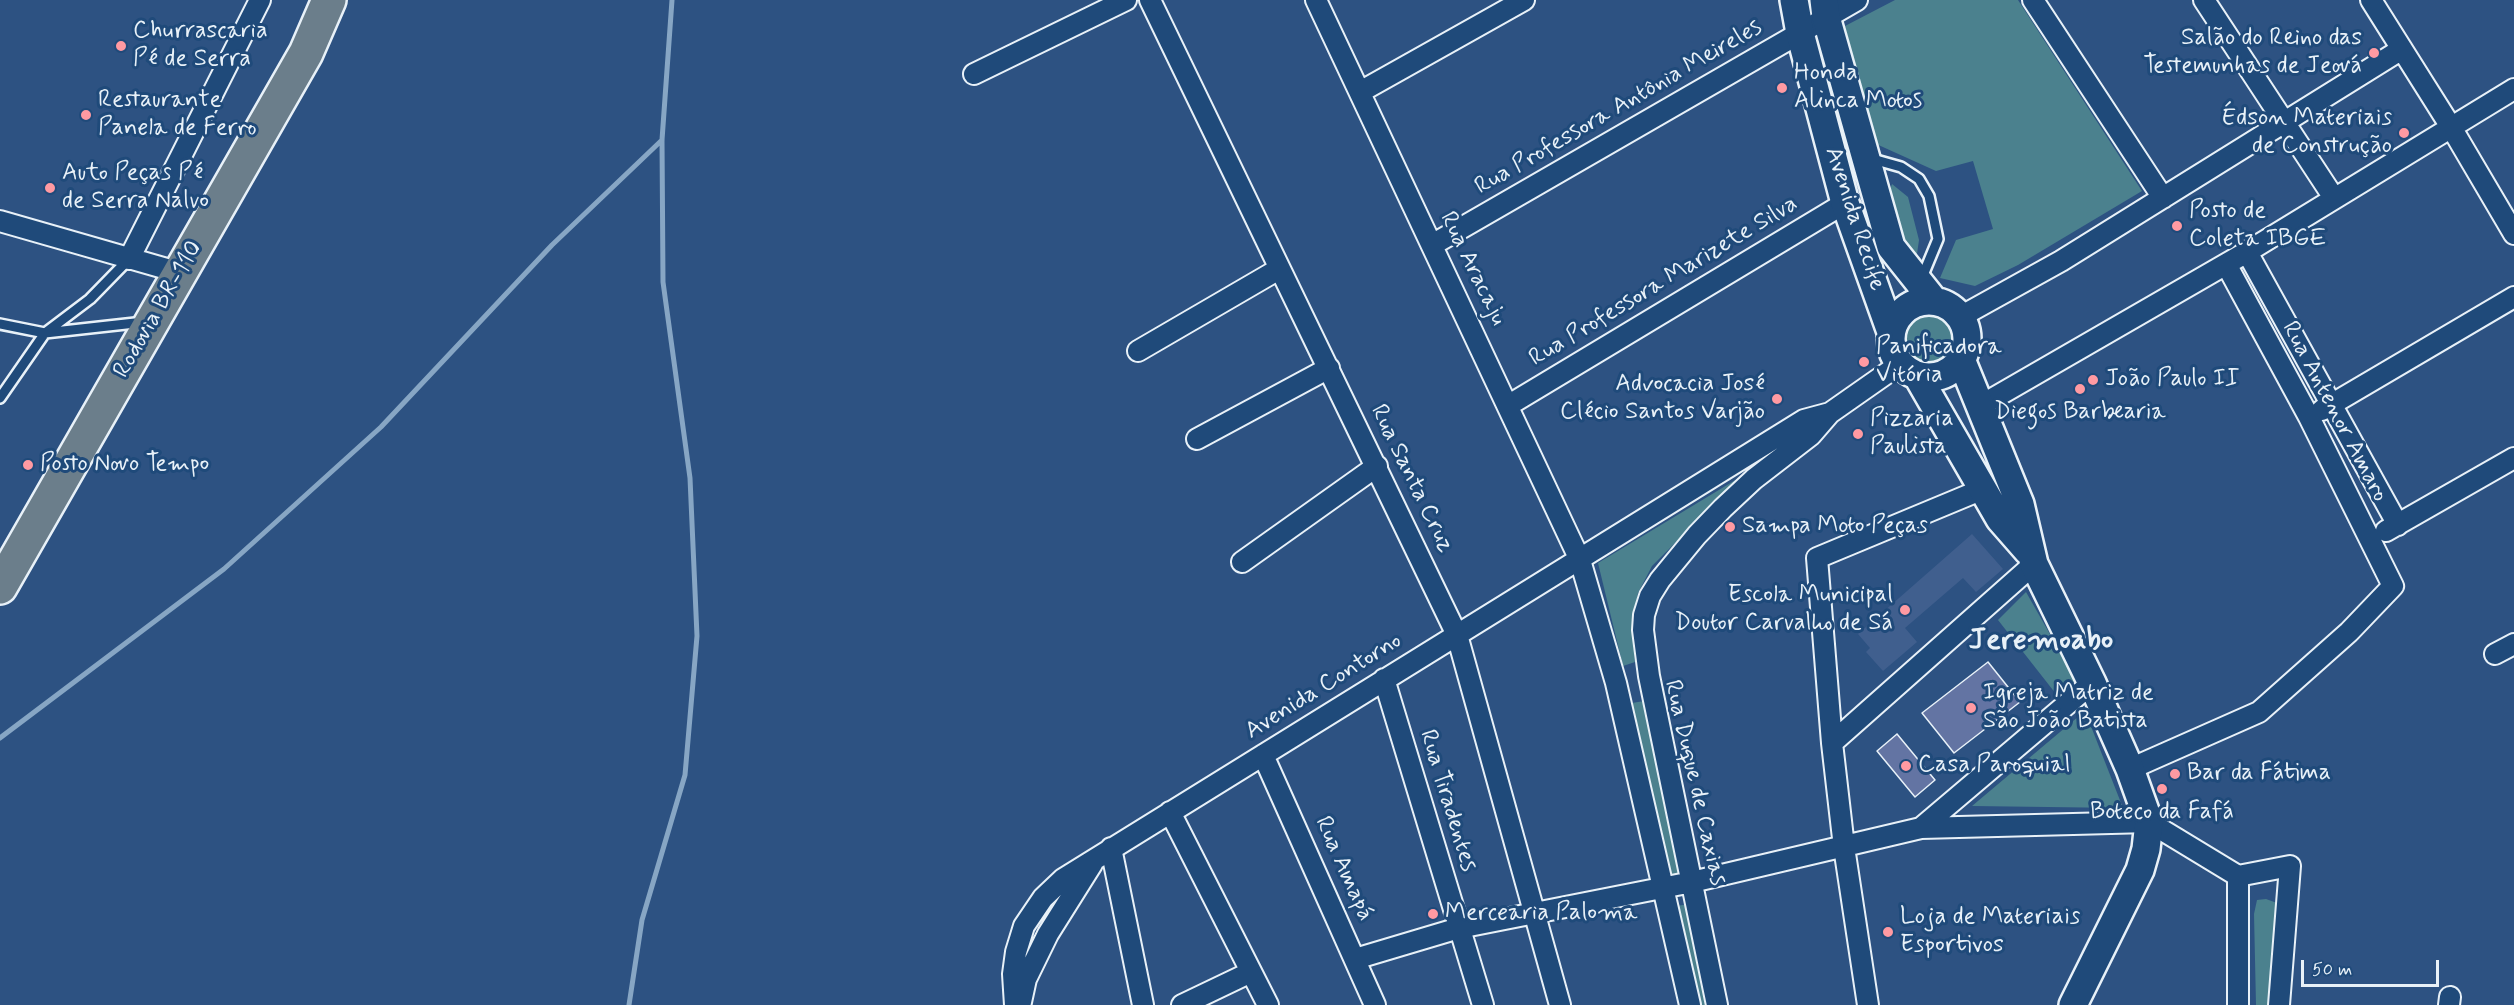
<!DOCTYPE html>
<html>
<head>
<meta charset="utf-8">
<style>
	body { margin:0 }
	#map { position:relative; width:2514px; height:1005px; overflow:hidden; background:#2d5282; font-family:Mynerve,sans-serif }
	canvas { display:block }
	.scale { position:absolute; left:2301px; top:960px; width:138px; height:27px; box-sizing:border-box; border:3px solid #e8f1f8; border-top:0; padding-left:8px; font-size:18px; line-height:21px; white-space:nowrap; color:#e8f1f8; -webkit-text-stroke:4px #1f4a7a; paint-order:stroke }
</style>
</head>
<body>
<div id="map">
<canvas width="2514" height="1005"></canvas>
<div class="scale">50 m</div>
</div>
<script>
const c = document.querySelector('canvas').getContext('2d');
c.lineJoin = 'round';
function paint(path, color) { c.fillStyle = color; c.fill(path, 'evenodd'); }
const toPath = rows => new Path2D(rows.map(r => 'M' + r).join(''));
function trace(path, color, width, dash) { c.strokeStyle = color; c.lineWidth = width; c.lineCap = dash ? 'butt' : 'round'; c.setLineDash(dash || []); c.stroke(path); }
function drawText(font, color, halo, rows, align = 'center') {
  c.font = font + ' Mynerve,sans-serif'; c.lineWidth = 6; c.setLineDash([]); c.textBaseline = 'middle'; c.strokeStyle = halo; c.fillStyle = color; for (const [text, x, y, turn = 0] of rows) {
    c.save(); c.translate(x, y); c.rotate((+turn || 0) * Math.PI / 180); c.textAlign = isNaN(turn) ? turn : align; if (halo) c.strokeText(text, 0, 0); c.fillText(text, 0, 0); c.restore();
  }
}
const built = toPath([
	[1972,534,2003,569,1976,592,1963,578,1905,628,1917,642,1883,671,1866,652,1870,648,1858,634]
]);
const green = toPath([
	[1895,0,2018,0,2142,191,2018,265,1975,286,1940,278,1956,240,1993,229,1973,161,1936,171,1874,143,1845,26],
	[1892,184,1908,197,1919,240,1916,261,1901,243,1889,193],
	'1903 338a26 26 0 1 1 52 0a26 26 0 1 1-52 0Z',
	[1742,476,1652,566,1638,593,1632,625,1635,662,1623,666,1598,563],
	[2026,592,2076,680,2056,694,1998,620],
	[1644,701,1682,875,1672,877,1632,703],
	[2085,711,2123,808,1972,806],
	[2266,899,2277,903,2270,1005,2256,1005,2254,914,2257,900],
	[1688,904,1709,1005,1699,1005,1677,906]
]);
const stream = toPath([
	[0,738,224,569,381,427,552,245,662,140],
	[629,1005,642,920,685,775,697,636,690,478,663,282,662,140,672,0]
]);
const building = toPath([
	[1988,662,2020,702,1954,753,1922,713,1988,662],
	[1897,734,1935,780,1915,797,1877,751,1897,734]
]);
const lane = toPath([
	[1869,158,1901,167,1919,179,1929,196,1938,239,1921,280],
	[0,324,45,333,144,322],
	[0,398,45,333,90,299,129,259]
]);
const street = toPath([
	[1150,0,1457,635,1560,1005],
	[1316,0,1580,560,1616,683,1690,1005],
	[2033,0,2163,198],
	[2204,0,2334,198],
	[2371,0,2451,127,2514,234],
	[974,74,1126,0],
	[1360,92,1524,0],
	[0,221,181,273],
	[1432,245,1857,0],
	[2247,252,2398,525],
	[129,259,260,0],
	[1960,317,2061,261,2402,49],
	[1138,351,1279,269],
	[1509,405,1845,203],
	[1980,406,2247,252,2514,89],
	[2322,410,2514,297],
	[1197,439,1329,368],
	[2386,531,2514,458],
	[1242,562,1377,466],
	[2495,654,2514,644],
	[1384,679,1483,1005],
	[1832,743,2034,564],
	[1263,755,1375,1005],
	[2130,769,2259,712,2349,632,2393,586,2309,417,2226,264],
	[1170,812,1268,1005],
	[1921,828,2092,683],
	[1111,848,1143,1005],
	[2238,876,2290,866,2279,1005],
	[2238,876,2238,1005],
	[1355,959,1459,928,1692,882,1921,828,2149,822,2238,876],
	[1021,1002,1026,979,1048,934,1092,864],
	[1015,1005,1013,974,1016,952,1024,926,1043,898,1063,879,1804,420,1830,413],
	[1182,1005,1251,972],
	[1717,1005,1649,676,1643,630,1644,615,1650,596,1660,580,1697,535,1723,508,1754,479,1811,435,1830,413,1900,364],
	[1868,1005,1844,847,1832,743,1817,558,1983,489],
	[2449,1005,2450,997]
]);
const secondary = toPath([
	[1794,0,1800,33,1845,203,1891,332],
	[1824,0,1826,17,1891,247,1934,301],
	'1891 339a38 38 0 1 1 76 0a38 38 0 1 1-76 0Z',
	[1961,359,2020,504,2034,564,2092,683,2130,769,2149,822,2146,849,2140,870,2073,1005],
	[1917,375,2000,519,2028,551]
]);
const highway = toPath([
	[0,587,306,53,329,0]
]);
const markers = [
	[121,46,6,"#ff9aa2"],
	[2374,53,6,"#ff9aa2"],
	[1782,88,6,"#ff9aa2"],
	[86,115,6,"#ff9aa2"],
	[2404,133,6,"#ff9aa2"],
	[50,188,6,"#ff9aa2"],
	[2177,226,6,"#ff9aa2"],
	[1864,362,6,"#ff9aa2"],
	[2093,380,6,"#ff9aa2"],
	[2080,389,6,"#ff9aa2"],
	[1777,399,6,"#ff9aa2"],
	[1858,434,6,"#ff9aa2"],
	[28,465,6,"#ff9aa2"],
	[1730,527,6,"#ff9aa2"],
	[1905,610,6,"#ff9aa2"],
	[1971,708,6,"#ff9aa2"],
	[1906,766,6,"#ff9aa2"],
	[2175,774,6,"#ff9aa2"],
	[2162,789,6,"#ff9aa2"],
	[1433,914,6,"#ff9aa2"],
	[1888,932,6,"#ff9aa2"]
];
const poiNames = [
	["Churrascaria",133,32],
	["Pé de Serra",133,60],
	["Salão do Reino das",2362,39,"right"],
	["Testemunhas de Jeová",2362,67,"right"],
	["Honda",1794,74],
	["Alinca Motos",1794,102],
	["Restaurante",98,101],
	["Panela de Ferro",98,129],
	["Édson Materiais",2392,119,"right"],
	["de Construção",2392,147,"right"],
	["Auto Peças Pé",62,174],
	["de Serra Nalvo",62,202],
	["Posto de",2189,212],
	["Coleta IBGE",2189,240],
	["Panificadora",1876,348],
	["Vitória",1876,376],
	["João Paulo II",2105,380],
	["Advocacia José",1765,385,"right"],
	["Clécio Santos Varjão",1765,413,"right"],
	["Diegos Barbearia",2080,413,"center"],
	["Pizzaria",1870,420],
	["Paulista",1870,448],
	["Posto Novo Tempo",40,465],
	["Sampa Moto Peças",1742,527],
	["Escola Municipal",1893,596,"right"],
	["Doutor Carvalho de Sá",1893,624,"right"],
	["Igreja Matriz de",1983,694],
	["São João Batista",1983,722],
	["Casa Paroquial",1918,766],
	["Bar da Fátima",2187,774],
	["Boteco da Fafá",2162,813,"center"],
	["Mercearia Paloma",1445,914],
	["Loja de Materiais",1900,918],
	["Esportivos",1900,946]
];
const streetNames = [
	["Rua Professora Antônia Meireles",1619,108,-30],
	["Avenida Recife",1854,219,72],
	["Rua Aracaju",1472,269,64],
	["Rua Professora Marizete Silva",1664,282,-31],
	["Rodovia BR-110",159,310,-60],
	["Rua Antenor Amaro",2334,412,62],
	["Rua Santa Cruz",1411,479,64],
	["Avenida Contorno",1324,687,-32],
	["Rua Duque de Caxias",1694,783,77],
	["Rua Tiradentes",1447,801,73],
	["Rua Amapá",1343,869,66]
];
const districtNames = [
	["Jeremoabo",2041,642]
];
paint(built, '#405f8e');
paint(green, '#4b818e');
trace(stream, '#87a6c4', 5);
paint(building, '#6374a3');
trace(building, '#e8f1f8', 1.5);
trace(lane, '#e8f1f8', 14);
trace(street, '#e8f1f8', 24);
trace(secondary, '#e8f1f8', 32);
trace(highway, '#e8f1f8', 38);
trace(lane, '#1f4a7a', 9);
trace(street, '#1f4a7a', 20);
trace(secondary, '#1f4a7a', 27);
trace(highway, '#6b7e8b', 33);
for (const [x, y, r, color] of markers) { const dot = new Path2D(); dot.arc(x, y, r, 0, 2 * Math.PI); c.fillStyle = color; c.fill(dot); trace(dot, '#1f4a7a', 2); }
drawText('24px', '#e8f1f8', '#1f4a7a', poiNames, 'left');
drawText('24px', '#e8f1f8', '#1f4a7a', streetNames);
drawText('bold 30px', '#e8f1f8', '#1f4a7a', districtNames);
</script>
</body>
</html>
